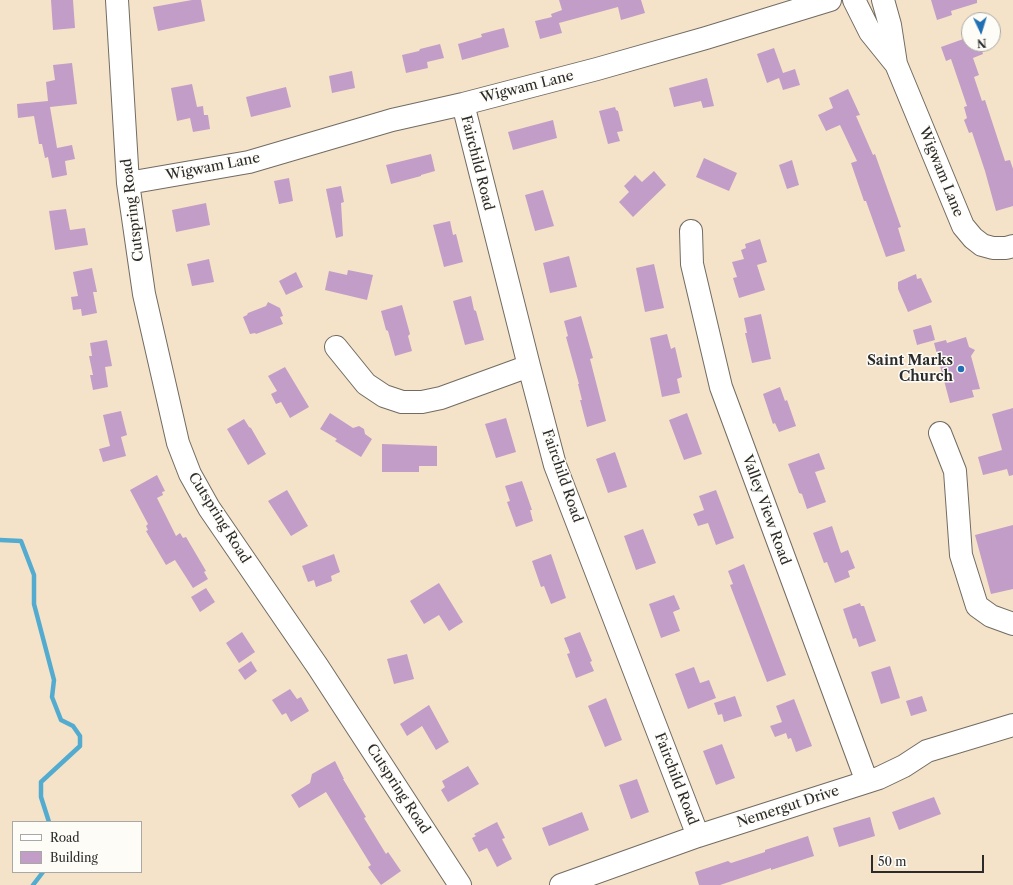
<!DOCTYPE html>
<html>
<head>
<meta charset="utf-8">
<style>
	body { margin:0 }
	#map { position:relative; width:1013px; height:885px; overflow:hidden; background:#f4e3c9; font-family:"Libre Caslon Text",serif }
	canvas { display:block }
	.legend { position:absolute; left:12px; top:821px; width:130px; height:52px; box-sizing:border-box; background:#fdfcf7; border:1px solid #a9a8a5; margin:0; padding:5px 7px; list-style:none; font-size:12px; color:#2b2b2b }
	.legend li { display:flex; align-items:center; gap:8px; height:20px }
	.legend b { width:20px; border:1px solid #a9a8a5 }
	.north { position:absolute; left:961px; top:12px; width:40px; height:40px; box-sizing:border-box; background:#fdfcf7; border:1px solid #a9a8a5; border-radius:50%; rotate:176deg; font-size:11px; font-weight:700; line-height:16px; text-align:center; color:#2b2b2b }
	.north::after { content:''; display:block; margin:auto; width:14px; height:18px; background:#1f6fb2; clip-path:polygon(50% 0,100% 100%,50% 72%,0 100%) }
	.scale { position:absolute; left:871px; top:855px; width:113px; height:18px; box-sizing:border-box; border:2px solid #2b2b2b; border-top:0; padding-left:5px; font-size:12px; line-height:14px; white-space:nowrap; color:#2b2b2b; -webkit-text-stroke:3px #fdfcf7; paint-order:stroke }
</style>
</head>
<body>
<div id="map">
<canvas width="1013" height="885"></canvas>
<ul class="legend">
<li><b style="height:5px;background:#fff"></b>Road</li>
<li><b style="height:11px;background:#c29dc7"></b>Building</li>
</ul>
<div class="north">N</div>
<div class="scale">50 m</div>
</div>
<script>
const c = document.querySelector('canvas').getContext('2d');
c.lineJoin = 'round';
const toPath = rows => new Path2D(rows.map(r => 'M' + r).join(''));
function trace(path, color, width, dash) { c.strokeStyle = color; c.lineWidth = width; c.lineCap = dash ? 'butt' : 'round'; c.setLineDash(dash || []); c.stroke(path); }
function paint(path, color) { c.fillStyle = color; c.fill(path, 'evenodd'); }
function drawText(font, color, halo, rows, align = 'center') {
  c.font = font + ' "Libre Caslon Text",serif'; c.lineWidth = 3; c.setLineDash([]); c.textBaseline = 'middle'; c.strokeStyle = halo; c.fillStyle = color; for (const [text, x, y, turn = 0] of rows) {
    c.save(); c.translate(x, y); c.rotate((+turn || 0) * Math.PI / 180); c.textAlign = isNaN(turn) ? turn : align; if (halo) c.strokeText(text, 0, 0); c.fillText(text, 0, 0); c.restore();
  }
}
const stream = toPath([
	[0,540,21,541,34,575,34,604,54,680,52,697,61,720,73,726,80,736,80,746,41,782,41,797,49,822],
	[33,885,43,872]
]);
const building = toPath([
	[51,0,73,0,75,28,53,30],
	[192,0,201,0,205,21,158,31,153,7],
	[559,0,641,0,645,13,621,20,618,7,559,23,562,33,540,39,535,21,552,17,551,14,562,10],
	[931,0,977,0,977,3,951,11,952,15,937,20],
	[504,28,509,47,462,60,458,44,482,37,481,34],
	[969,37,969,44,980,44,983,54,973,58,979,75,974,77,982,101,985,100,1005,161,1010,160,1013,169,1013,206,996,211,985,171,972,132,969,133,964,120,967,118,964,107,967,106,951,59,946,61,941,47],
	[440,44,444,58,427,62,428,68,406,73,402,55,419,51,420,49],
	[774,48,783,73,795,69,800,85,783,90,779,78,767,83,757,54],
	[72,63,77,104,50,107,57,148,72,145,75,159,65,161,67,175,52,178,48,157,45,158,42,144,39,144,34,116,18,118,17,104,48,101,46,82,55,80,53,65],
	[352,71,355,88,332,93,329,76],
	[707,78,714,106,703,108,701,101,674,107,669,88],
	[192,84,197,107,203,106,204,115,208,115,210,129,193,132,190,118,177,121,171,88],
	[286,87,291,107,251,117,246,97],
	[848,89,860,115,856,116,873,155,875,154,901,227,898,228,905,251,886,257,866,201,864,201,851,163,857,161,840,125,826,131,818,115,833,108,829,98],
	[615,107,616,110,618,111,623,131,617,132,620,141,608,144,599,111],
	[553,120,557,138,513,150,508,132],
	[431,154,435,171,421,175,421,176,391,184,386,165],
	[704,158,737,173,729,191,696,177],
	[792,160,799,185,787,189,779,165],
	[654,171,666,185,633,217,619,202,629,192,624,186,635,175,642,182],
	[289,178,293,201,279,204,274,181],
	[341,186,344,202,341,203,343,236,336,238,326,189],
	[543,190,554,226,535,231,525,195],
	[206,203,210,225,176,232,172,210],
	[66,209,70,230,85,228,88,245,55,250,49,211],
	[450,221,453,235,456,234,463,262,444,267,433,225],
	[760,239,767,262,757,265,765,290,739,298,733,278,737,277,732,262,744,259,741,250,746,248,745,244],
	[569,256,577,287,550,293,543,263],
	[209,259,214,282,192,286,187,264],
	[654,264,664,308,645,312,636,268],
	[92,268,97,292,93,292,97,313,82,316,81,309,73,310,71,297,78,296,73,272],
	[348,270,373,275,367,300,325,290,329,271,347,275],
	[296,272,303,287,286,295,279,281],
	[916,274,917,279,921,278,932,302,908,312,898,289,898,282],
	[471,296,474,310,476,311,484,340,465,345,453,301],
	[268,302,280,308,283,316,280,317,283,324,256,334,255,333,250,334,243,317,247,315,248,313,266,306],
	[402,305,410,334,408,336,412,351,395,356,388,331,386,330,381,311],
	[761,314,771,359,752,363,745,333,747,333,744,318],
	[581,316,593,358,590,359,606,421,587,427,580,400,582,400,578,384,579,384,566,337,568,336,564,321],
	[931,325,935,340,917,345,913,330],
	[667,334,671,349,675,347,682,377,677,379,680,393,662,397,650,338],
	[966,337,969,347,975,350,971,356,980,389,972,390,974,397,950,403,934,343,946,340,947,343],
	[107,340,112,366,105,367,108,387,93,390,90,375,93,375,89,356,92,356,90,343],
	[285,367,309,407,290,418,281,402,276,404,271,394,277,391,268,376],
	[780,387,785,401,787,400,796,426,779,432,775,423,773,424,763,394],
	[1013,408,1013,475,1009,476,1007,469,983,475,978,457,1002,450,992,414],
	[121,411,127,435,121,437,126,456,103,462,99,449,110,446,103,415],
	[330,413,353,428,359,426,364,429,365,434,372,439,361,457,335,441,337,439,320,429],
	[687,413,702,454,684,460,669,420],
	[506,418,516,452,496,458,485,424],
	[244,419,249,427,251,428,266,454,248,465,227,429],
	[382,444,437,446,437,466,419,466,419,472,382,472],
	[615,452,627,487,608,493,596,459],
	[819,453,825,469,815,472,826,502,807,509,802,494,799,493,788,464],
	[157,475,165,491,162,492,163,495,157,498,176,536,180,533,183,538,186,537,206,571,204,572,208,579,193,588,175,560,166,565,146,531,148,530,146,526,148,524,130,490],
	[522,481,532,510,530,510,533,521,516,527,507,502,510,501,505,486],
	[287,490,308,526,291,536,268,501],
	[716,490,734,538,716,545,708,523,698,526,693,514,704,510,699,496],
	[1013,525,1013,589,991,594,975,535],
	[832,526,841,553,848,550,855,568,848,571,850,577,835,583,827,562,824,563,813,533],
	[643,529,656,563,636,570,624,536],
	[334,554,340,572,331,576,332,581,316,587,314,580,308,582,302,566],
	[551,554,566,598,551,604,544,586,541,587,532,561],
	[744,564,786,675,767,682,730,585,733,584,728,571],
	[439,583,463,622,449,631,439,615,424,624,410,601],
	[206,588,215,602,200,612,191,597],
	[674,595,680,609,673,612,680,631,661,638,649,604],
	[860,603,861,606,864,606,876,641,859,647,856,638,853,639,843,609],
	[242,632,255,652,239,663,226,643],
	[580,632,592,661,590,662,594,671,576,678,567,654,570,653,564,638],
	[407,654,414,679,394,684,387,659],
	[251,661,257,671,245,680,238,670],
	[890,666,900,698,881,704,871,672],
	[694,667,700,683,709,680,716,698,688,709,675,674],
	[290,689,297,699,301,697,309,711,291,722,286,713,282,715,272,700],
	[735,696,742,716,724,722,722,714,718,715,714,703],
	[922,696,927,711,911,716,906,701],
	[606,698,622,740,605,747,588,706],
	[794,699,812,746,796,752,791,738,788,739,786,733,775,737,770,726,782,722,776,706],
	[429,705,449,742,436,750,422,726,407,736,400,724],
	[722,744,735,778,716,785,703,751],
	[335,761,344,779,343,779,366,817,364,818,386,854,388,852,401,871,381,885,368,867,371,865,326,792,299,808,291,795,310,783,312,774],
	[468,766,479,784,448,802,441,790,445,787,442,781],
	[637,779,649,812,631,819,619,785],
	[934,797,941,814,899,830,892,812],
	[582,812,589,830,549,846,542,828],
	[870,817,875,836,839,847,833,828],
	[497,822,505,838,502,839,512,859,497,867,487,848,479,852,472,838,476,836,474,834],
	[808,836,814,856,771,870,771,868,720,885,699,885,695,872,728,861,731,863,765,852,765,850]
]);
const minor = toPath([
	[117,0,128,183,144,294,178,443,190,474,209,508,318,667,460,885],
	[854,0,870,32,895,63],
	[883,0,890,25,896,64,963,226,973,238,982,245,993,248,1006,248,1013,246],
	[463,104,529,366,555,465,698,836],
	[128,183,249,162,392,120,463,104,597,69,706,38,830,0],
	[691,231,692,264,721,387,867,782],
	[336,347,366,384,384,396,402,402,422,402,441,398,529,366],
	[940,433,955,471,961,555,977,606,991,616,1013,624],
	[561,885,698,836,879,778,904,766,927,751,1013,725]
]);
const markers = [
	[961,369,4,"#1f6fb2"]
];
const streetNames = [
	["Wigwam Lane",527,87,-14],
	["Fairchild Road",477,163,76],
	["Wigwam Lane",213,167,-11],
	["Wigwam Lane",941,172,68],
	["Cutspring Road",133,210,-97],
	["Fairchild Road",562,476,71],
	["Valley View Road",766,510,70],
	["Cutspring Road",219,518,58],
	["Fairchild Road",676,779,69],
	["Cutspring Road",398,789,57],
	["Nemergut Drive",788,807,-18]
];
const poiNames = [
	["Saint Marks",953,361],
	["Church",953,377]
];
trace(stream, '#53acd0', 4.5);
paint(building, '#c29dc7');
trace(minor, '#716b62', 24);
trace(minor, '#fff', 22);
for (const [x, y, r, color] of markers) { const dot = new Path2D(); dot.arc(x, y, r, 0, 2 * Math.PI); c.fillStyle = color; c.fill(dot); trace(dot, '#fdfcf7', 1.5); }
drawText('14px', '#2b2b2b', '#fdfcf7', streetNames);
drawText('bold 14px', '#2b2b2b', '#fdfcf7', poiNames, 'right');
</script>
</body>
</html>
